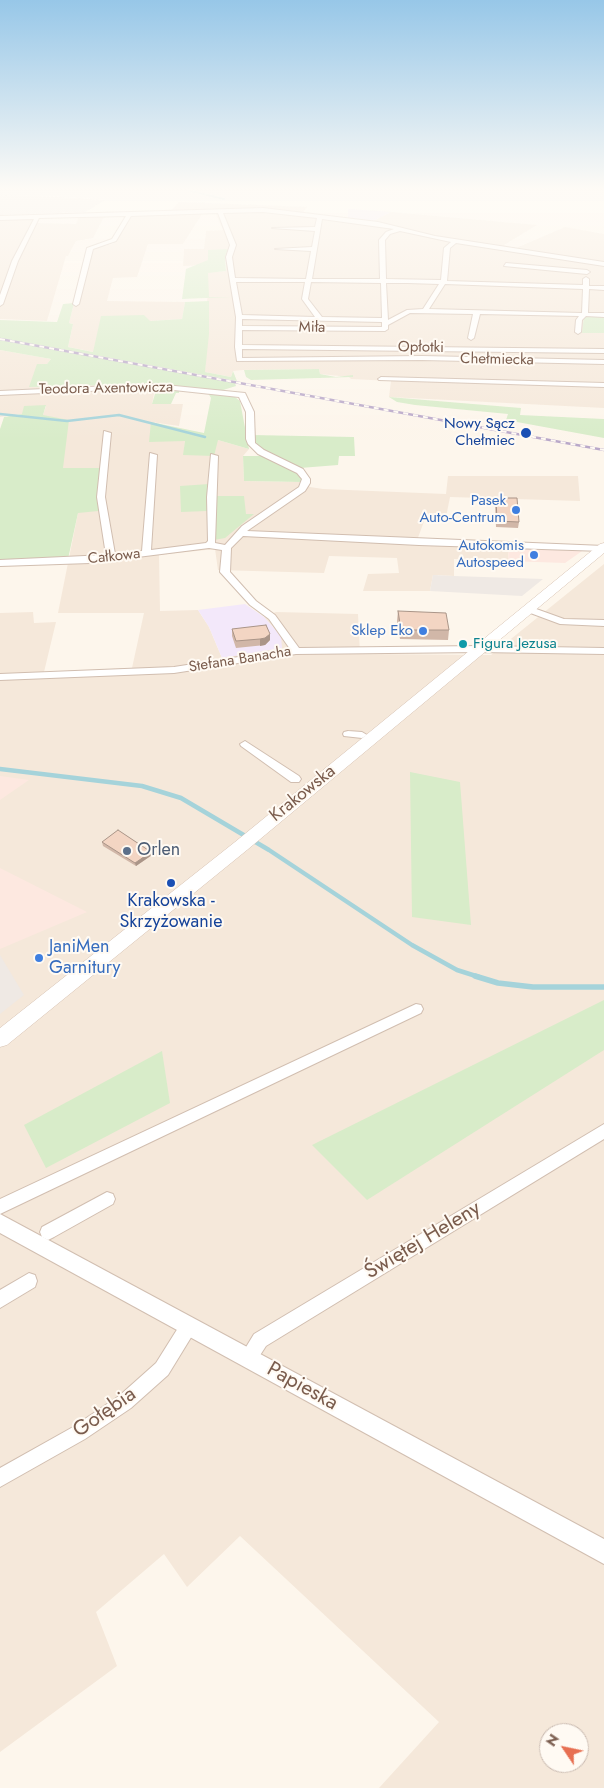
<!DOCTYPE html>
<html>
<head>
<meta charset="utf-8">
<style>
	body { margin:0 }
	#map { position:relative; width:604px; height:1788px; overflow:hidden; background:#fdf6ec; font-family:Jost,sans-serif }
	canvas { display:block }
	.north { position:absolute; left:539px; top:1723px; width:50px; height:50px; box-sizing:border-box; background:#fffaf3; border:1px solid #cabbb1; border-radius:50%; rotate:304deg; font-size:14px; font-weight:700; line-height:20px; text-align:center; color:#7a5c4d }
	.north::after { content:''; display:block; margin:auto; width:18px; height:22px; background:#e76f51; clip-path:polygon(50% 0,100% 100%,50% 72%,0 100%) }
</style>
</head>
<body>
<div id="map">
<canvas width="604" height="1788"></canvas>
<div class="north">N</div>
</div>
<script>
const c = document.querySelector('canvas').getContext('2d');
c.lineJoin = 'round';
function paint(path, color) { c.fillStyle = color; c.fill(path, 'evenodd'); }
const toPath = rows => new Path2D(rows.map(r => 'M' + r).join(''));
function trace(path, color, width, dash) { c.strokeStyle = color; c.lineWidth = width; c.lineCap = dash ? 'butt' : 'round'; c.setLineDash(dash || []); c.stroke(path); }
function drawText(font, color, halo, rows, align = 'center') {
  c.font = font + ' Jost,sans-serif'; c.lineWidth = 4; c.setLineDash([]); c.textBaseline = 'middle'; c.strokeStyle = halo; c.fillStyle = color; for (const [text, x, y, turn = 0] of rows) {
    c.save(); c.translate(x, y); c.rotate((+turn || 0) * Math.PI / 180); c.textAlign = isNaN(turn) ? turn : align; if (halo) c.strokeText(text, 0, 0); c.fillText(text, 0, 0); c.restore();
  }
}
const residential = toPath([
	[179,202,307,207,300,216,344,221,348,218,373,221,391,212,537,225,504,245,516,248,565,227,604,234,604,408,389,397,391,381,351,379,349,377,320,374,319,369,244,370,233,371,231,377,205,372,208,272,226,271,225,251,209,265,183,266,184,249,204,249,206,231,223,230,215,213,202,214,183,244,148,244,137,277,113,278,107,301,185,302,182,319,150,321,94,352,68,347,73,324,69,323,87,249,113,244,130,214,168,214],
	[105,215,93,238,76,241,68,256,66,256,47,321,0,319,0,218,39,218,37,223,76,224,79,216],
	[0,350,51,359,47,364,63,387,156,384,152,404,183,404,179,426,151,422,185,441,184,455,218,440,249,449,243,456,244,481,302,482,310,487,323,489,446,494,448,476,578,476,580,501,450,497,446,517,426,516,416,543,509,547,508,561,454,559,454,576,433,575,430,591,363,591,368,574,399,573,397,558,329,556,324,573,218,570,215,549,159,555,160,611,198,610,209,627,222,658,281,636,264,617,276,612,358,614,360,654,491,655,604,564,604,1788,379,1788,439,1722,240,1536,187,1587,164,1554,96,1612,117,1666,0,1752,0,613,33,612,34,623,56,622,44,672,132,668,144,613,58,613,78,513,99,489,101,468,63,469,43,415,46,406,22,414,0,417],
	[549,1733,579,1733,579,1763,549,1763]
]);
const commercial = toPath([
	[509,547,585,549,565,563,508,561],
	[0,776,29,780,0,800],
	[0,868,87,912,0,949]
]);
const industrial = toPath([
	[0,195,61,197,105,200,85,212,0,215],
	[433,575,454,576,543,579,522,596,430,591],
	[0,955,24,995,0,1014]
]);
const education = toPath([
	[348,209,391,212,373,221,348,218],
	[245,604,264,617,281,636,282,648,222,658,209,627,198,610]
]);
const green = toPath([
	[228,249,225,257,226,271,208,273,209,297,231,297,182,299,186,269,208,260,208,250],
	[209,301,209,334,205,372,231,377,233,371,237,381,0,338,0,320,57,322,63,304,74,303,69,323,73,324,68,347,93,352,101,316,144,315,150,321,182,319,185,302],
	[604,316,604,333,582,333,584,317],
	[0,340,235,383,236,386,220,391,156,384,29,387,37,364,47,364,51,359,0,350],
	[319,369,320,374,336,377,353,375,353,377,251,380,246,377,244,370],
	[157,387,179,388,179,393,176,393,171,404,152,404],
	[208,393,235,397,240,401,249,449,218,440,214,456,183,455,185,441,149,442,151,422,204,433,211,398],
	[389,397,521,408,520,415,604,419,604,438,506,420,508,414,415,405,397,402],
	[46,405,43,415,69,420,63,468,102,468,98,511,78,513,68,559,0,560,0,429,4,417,22,414,24,406],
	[252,435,354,437,355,456,339,456,338,465,300,468,259,448],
	[243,456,265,456,299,474,302,482,244,481],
	[209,484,207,511,181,512,180,486],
	[215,496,244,496,246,514,254,514,225,538,214,540],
	[410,772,460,782,471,925,412,917],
	[604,1000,604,1050,367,1200,312,1145],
	[162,1051,170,1103,46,1168,24,1125]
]);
const streamFar3 = toPath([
	[187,190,224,199]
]);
const streamFar2 = toPath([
	[0,414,67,421,119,415,205,437]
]);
const streamFar1 = toPath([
	[0,769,142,786,181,798,269,850,412,945,457,970,479,977]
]);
const stream = toPath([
	[475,976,498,983,533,987,604,987]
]);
const minor = toPath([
	[263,208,378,222,435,236,604,262,604,266,456,243,450,248,447,281,583,285,583,279,586,277,589,279,589,286,604,286,604,290,589,289,588,313,604,313,604,317,586,316,582,320,581,332,578,334,575,332,576,320,579,316,480,314,474,338,471,340,468,338,473,314,410,313,388,325,388,329,385,331,242,330,242,345,604,349,604,353,242,349,242,358,422,356,604,360,604,364,422,360,237,361,235,347,236,317,226,257,230,245,218,213,131,216,116,241,93,249,79,304,76,306,73,304,87,248,112,239,126,216,39,218,18,261,3,304,0,306,0,295,12,261,34,219,0,220,0,216,263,208],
	[263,212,317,218,315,227,272,228,315,231,312,247,275,249,311,251,306,279,235,278,232,257,236,245,223,213,263,212],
	[322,219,394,229,386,232,379,240,380,279,312,279,322,219],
	[400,231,451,242,444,248,441,280,386,279,385,240,390,234,400,231],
	[236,282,305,282,302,299,315,317,242,315,236,282],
	[311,282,381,283,382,318,322,317,308,299,311,282],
	[386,283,407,283,439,284,423,309,407,310,388,320,386,283],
	[445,284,583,289,582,313,429,309,445,284],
	[242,319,382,322,382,327,242,326,242,319],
	[506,263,587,270,590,272,587,274,504,266,506,263],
	[381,377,604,383,604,387,379,380,378,379,381,377],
	[155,384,245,393,254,412,255,443,264,450,303,469,310,479,310,483,305,491,247,531,604,546,603,551,419,545,243,536,231,548,230,572,256,601,275,615,299,648,480,646,604,648,604,654,480,652,296,654,174,673,0,680,0,674,174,667,290,649,269,619,250,605,220,572,222,550,209,548,90,563,0,566,0,560,106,555,97,497,104,431,111,433,105,497,115,554,142,551,150,453,157,455,151,550,206,543,208,541,207,497,211,454,218,456,215,543,225,545,242,526,299,487,302,479,297,473,258,454,248,444,246,439,246,412,239,397,155,388,0,395,0,391,155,384],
	[528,606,564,619,604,620,604,626,560,624,525,611,525,607,528,606],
	[348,731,362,732,367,735,362,738,344,736,343,734,344,732,348,731],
	[245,741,299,776,301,779,299,782,291,782,241,746,240,744,245,741],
	[416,1004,421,1005,423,1009,421,1013,0,1214,0,1199,416,1004],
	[604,1124,604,1139,266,1346,255,1363,249,1366,243,1363,240,1357,254,1334,604,1124],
	[107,1192,113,1194,115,1199,113,1204,54,1237,48,1240,42,1237,40,1232,42,1227,107,1192],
	[29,1273,35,1275,37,1281,35,1287,0,1308,0,1290,29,1273],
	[189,1318,195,1320,198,1326,168,1375,131,1408,85,1439,0,1487,0,1468,73,1427,119,1396,156,1363,183,1320,189,1318]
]);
const tertiary = toPath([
	[0,1214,604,1539,604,1564,0,1233,0,1214]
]);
const secondary = toPath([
	[604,543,604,553,247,850,7,1045,0,1047,0,1028,235,842,600,544,604,543]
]);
const rail = toPath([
	[0,339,604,450]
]);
const wall = toPath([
	[496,498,519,522,518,528,496,527,495,504],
	[398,611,449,630,448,640,400,639,397,621],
	[232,629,270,640,265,645,236,648,232,636],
	[102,842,152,855,136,866,103,846]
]);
const shadedWall = toPath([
	[270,634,270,640,265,645,260,646,260,639],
	[151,852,152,855,136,866,135,863]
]);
const building = toPath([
	[496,498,517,498,519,522,497,521,496,498],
	[398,611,446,613,449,630,401,630,398,611],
	[266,625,270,634,265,638,260,639,236,641,232,629,266,625],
	[118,830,151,852,135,863,102,842,118,830]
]);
const markers = [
	[526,433,6,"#1a4fb4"],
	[516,510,5,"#3f7fe0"],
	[534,555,5,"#3f7fe0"],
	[423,631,5,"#3f7fe0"],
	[463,644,5,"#0f9aa8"],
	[127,851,5,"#5c6f8a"],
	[171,883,5,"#1a4fb4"],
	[39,958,5,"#3f7fe0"]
];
const farStreetnames = [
	["Miła",312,328,1],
	["Opłotki",421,348,1],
	["Chełmiecka",497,360,1],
	["Teodora Axentowicza",106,389,-1],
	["Całkowa",114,557,-6],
	["Stefana Banacha",240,660,-9]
];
const farTransitnames = [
	["Nowy Sącz",515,424],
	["Chełmiec",515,441]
];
const farShopnames = [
	["Pasek",506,501],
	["Auto-Centrum",506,518],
	["Autokomis",524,546],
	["Autospeed",524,563],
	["Sklep Eko",413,631]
];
const farCulturenames = [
	["Figura Jezusa",473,644]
];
const streetNames = [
	["Krakowska",303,794,-39]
];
const serviceNames = [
	["Orlen",137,851]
];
const transitNames = [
	["Krakowska -",171,902],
	["Skrzyżowanie",171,923]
];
const shopNames = [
	["JaniMen",49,948],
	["Garnitury",49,969]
];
const nearStreetnames = [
	["Świętej Heleny",423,1241,-31],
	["Papieska",302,1387,29],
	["Gołębia",105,1413,-35]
];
paint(residential, '#f5e8da');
paint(commercial, '#fde8e0');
paint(industrial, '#efe9e4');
paint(education, '#f3e8fa');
paint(green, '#d8ecc9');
trace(streamFar3, '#a5d3da', 2);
trace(streamFar2, '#a5d3da', 2.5);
trace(streamFar1, '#a5d3da', 4.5);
trace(stream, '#a5d3da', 5.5);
trace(minor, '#d1beb0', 2);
trace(tertiary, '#d1beb0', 2);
trace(secondary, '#d6c0b0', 1);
paint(minor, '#fff');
paint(tertiary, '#fff');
paint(secondary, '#fff');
trace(rail, '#b9a8c9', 2.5);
trace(rail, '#fffaf3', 2, [5]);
paint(wall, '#d1b7a8');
paint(shadedWall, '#aa9588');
paint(building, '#f3d5c3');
trace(building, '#aa9588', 1);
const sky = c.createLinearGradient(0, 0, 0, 440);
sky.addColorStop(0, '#97c7e8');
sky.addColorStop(0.43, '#fefbf6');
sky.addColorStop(1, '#fefbf600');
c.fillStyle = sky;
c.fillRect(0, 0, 604, 440);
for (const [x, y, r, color] of markers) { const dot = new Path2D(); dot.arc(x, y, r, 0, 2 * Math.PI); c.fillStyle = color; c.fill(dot); trace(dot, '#fffaf3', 2); }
drawText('15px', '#7a5c4d', '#fffaf3', farStreetnames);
drawText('15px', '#164399', '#fffaf3', farTransitnames, 'right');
drawText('15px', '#366cbe', '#fffaf3', farShopnames, 'right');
drawText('15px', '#0d838f', '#fffaf3', farCulturenames, 'left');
drawText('18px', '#7a5c4d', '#fffaf3', streetNames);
drawText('18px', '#4e5e75', '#fffaf3', serviceNames, 'left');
drawText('18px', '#164399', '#fffaf3', transitNames);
drawText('18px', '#366cbe', '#fffaf3', shopNames, 'left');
drawText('21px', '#7a5c4d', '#fffaf3', nearStreetnames);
</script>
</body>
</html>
